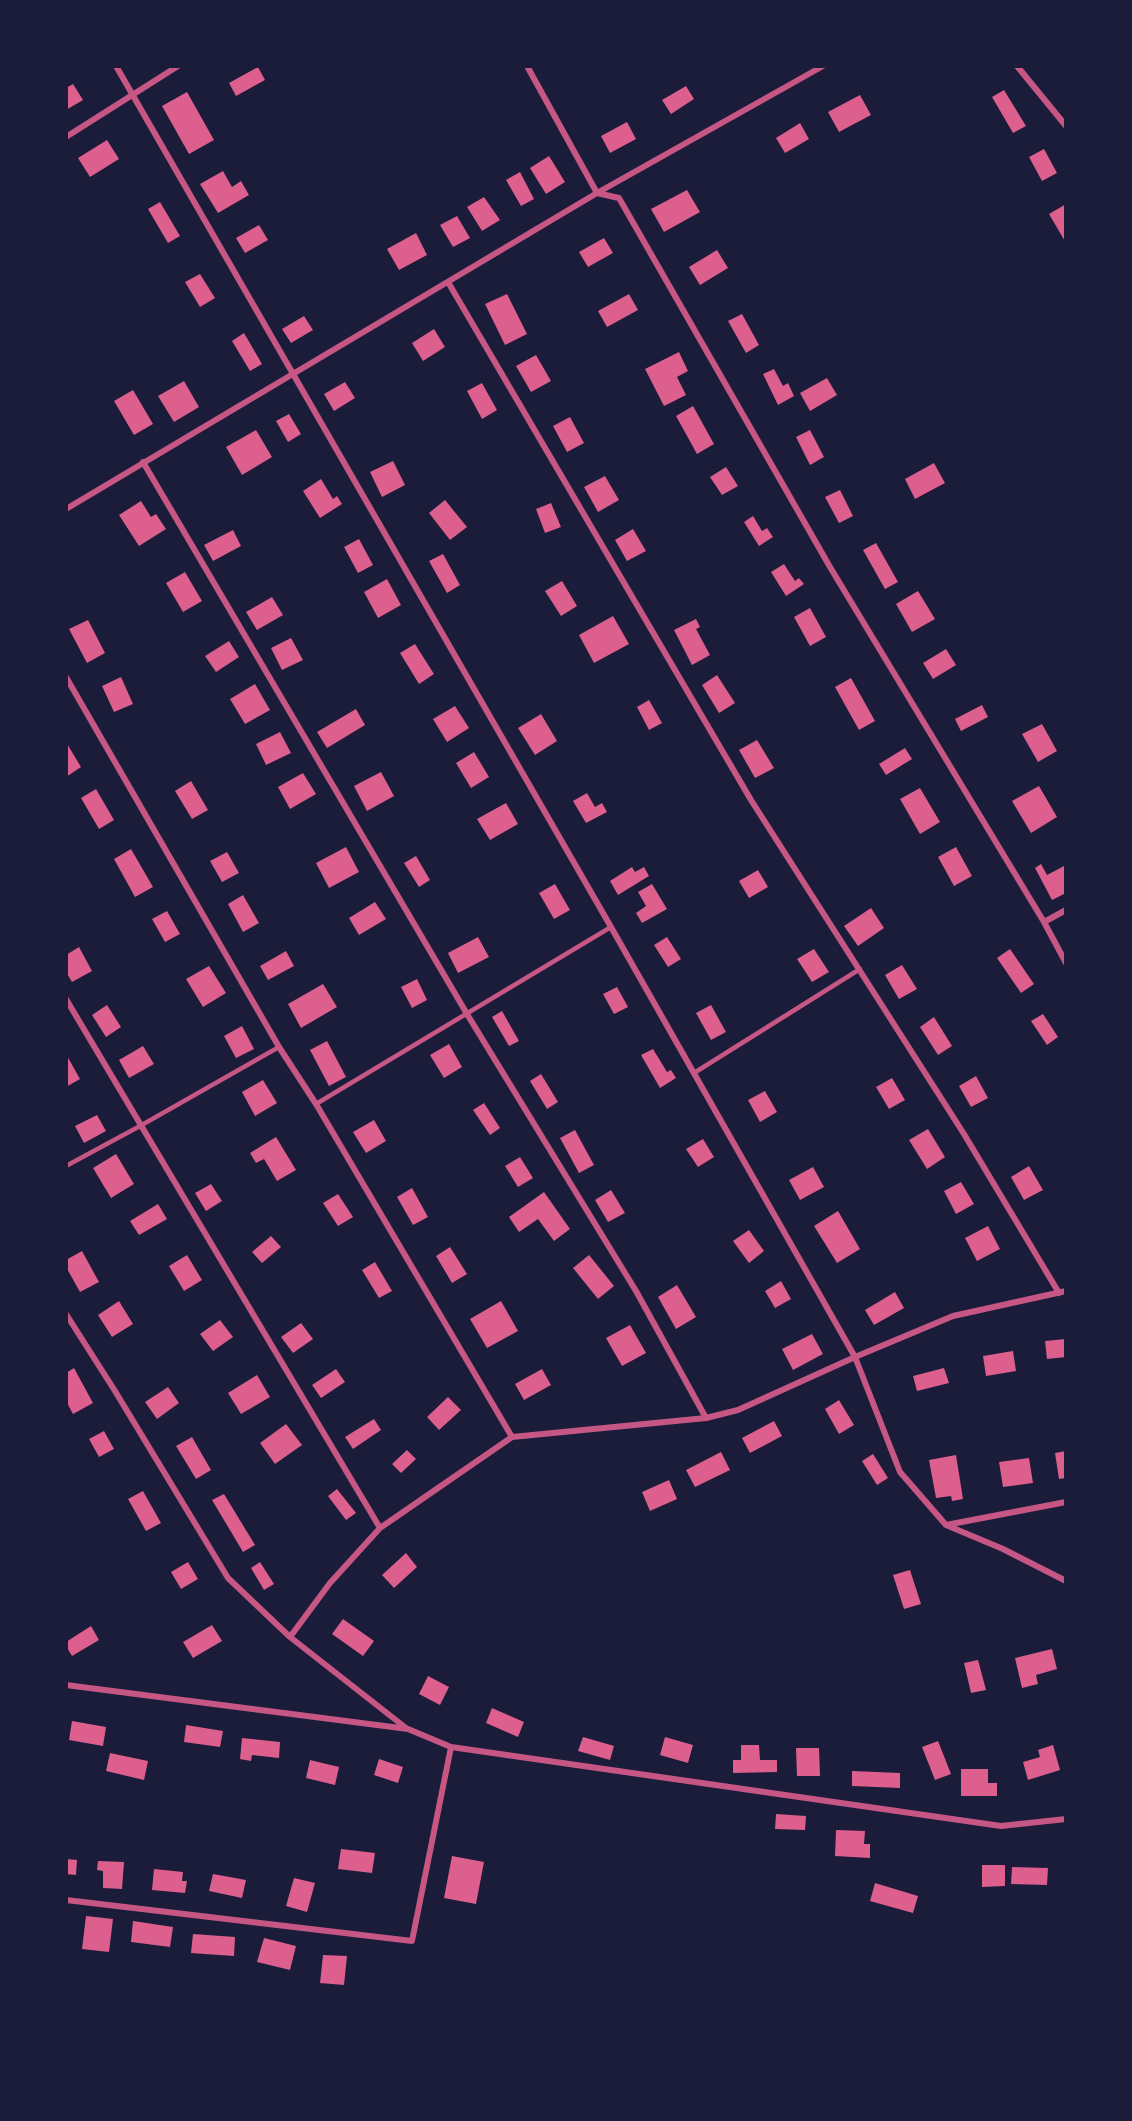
<!DOCTYPE html>
<html>
<head>
<meta charset="utf-8">
<style>
	body { margin:0 }
	#map { position:relative; width:1132px; height:2121px; overflow:hidden; background:#1b1b3a; font-family:Rubik,sans-serif }
	canvas { display:block }
	.frame { position:absolute; inset:0; border:68px solid #1b1b3a; pointer-events:none }
</style>
</head>
<body>
<div id="map">
<canvas width="1132" height="2121"></canvas>
<div class="frame"></div>
</div>
<script>
const c = document.querySelector('canvas').getContext('2d');
c.lineJoin = 'round';
function paint(path, color) { c.fillStyle = color; c.fill(path, 'evenodd'); }
const toPath = rows => new Path2D(rows.map(r => 'M' + r).join(''));
function trace(path, color, width, dash) { c.strokeStyle = color; c.lineWidth = width; c.lineCap = dash ? 'butt' : 'round'; c.setLineDash(dash || []); c.stroke(path); }
const building = toPath([
	[258,67,265,80,236,96,229,83],
	[73,84,83,100,66,110,66,88],
	[686,86,694,99,671,114,662,100],
	[1004,90,1026,126,1013,133,992,97],
	[187,92,214,140,189,154,162,106],
	[860,95,871,115,839,132,828,112],
	[627,122,636,139,610,153,601,136],
	[800,123,809,139,785,153,776,138],
	[107,140,119,159,90,177,78,158],
	[1044,149,1057,173,1042,181,1029,157],
	[549,156,565,182,546,194,530,168],
	[223,171,232,187,241,181,249,195,218,213,200,184],
	[520,172,534,199,521,206,506,180],
	[687,190,700,212,664,232,651,209],
	[484,197,500,220,482,231,467,207],
	[160,202,180,236,168,243,148,209],
	[1066,204,1066,243,1049,214],
	[457,216,470,238,453,247,440,225],
	[259,225,268,240,245,253,236,238],
	[416,233,427,255,399,270,387,249],
	[604,238,613,253,588,267,579,252],
	[717,250,728,268,700,285,689,267],
	[200,274,215,298,200,307,185,282],
	[507,294,527,334,505,345,485,304],
	[629,294,638,310,607,327,598,311],
	[742,314,759,345,746,353,728,321],
	[304,316,313,330,291,343,282,329],
	[434,329,445,347,423,361,412,343],
	[244,333,262,364,250,371,232,341],
	[679,352,688,371,677,377,686,395,664,406,645,369],
	[536,355,551,381,531,392,516,366],
	[774,369,783,386,788,383,794,396,778,405,763,374],
	[827,378,837,395,810,411,800,393],
	[184,381,199,407,174,422,158,396],
	[345,382,355,398,334,411,324,394],
	[482,383,497,410,482,419,467,391],
	[133,390,153,424,134,435,114,401],
	[693,406,714,444,697,454,676,416],
	[289,414,301,434,288,442,276,421],
	[570,417,584,443,567,452,553,426],
	[256,430,272,457,242,475,226,447],
	[810,430,824,457,810,465,796,437],
	[393,461,405,485,382,497,370,472],
	[934,463,945,483,915,499,905,479],
	[726,467,738,486,722,495,710,477],
	[605,476,619,500,598,512,584,487],
	[321,479,333,499,337,496,342,504,320,518,303,491],
	[840,490,853,516,839,523,825,497],
	[445,500,467,527,450,540,429,513],
	[141,501,151,517,156,514,166,529,139,546,119,515],
	[551,503,561,527,545,533,536,509],
	[753,516,762,531,767,528,773,537,759,546,744,522],
	[633,529,646,551,627,561,615,540],
	[233,530,241,546,213,561,204,545],
	[359,539,373,565,358,573,344,547],
	[876,543,898,582,885,589,863,550],
	[443,554,460,585,447,593,429,561],
	[784,564,795,581,799,578,804,584,786,596,771,572],
	[185,572,202,601,183,612,166,583],
	[387,579,401,605,378,618,364,592],
	[562,581,577,606,561,616,545,591],
	[918,591,935,619,912,632,896,604],
	[272,597,283,615,257,630,246,612],
	[810,608,826,637,810,646,794,617],
	[613,616,629,644,594,663,579,635],
	[696,619,700,627,696,629,710,655,692,665,674,630],
	[88,620,105,653,87,663,69,629],
	[291,638,303,660,282,670,271,648],
	[229,641,239,657,216,672,205,656],
	[415,644,434,674,419,684,400,653],
	[946,649,956,665,933,679,923,663],
	[717,675,735,703,719,713,702,685],
	[121,677,133,704,114,712,102,686],
	[851,678,875,721,859,730,835,687],
	[255,684,270,710,245,724,230,699],
	[649,700,662,723,649,730,637,707],
	[982,705,988,717,961,731,955,719],
	[455,706,469,728,447,742,433,719],
	[356,709,365,725,327,748,317,732],
	[541,714,557,741,535,755,518,728],
	[1042,724,1057,751,1038,762,1022,734],
	[280,732,291,753,266,765,256,744],
	[757,740,774,768,755,778,739,750],
	[66,742,81,767,66,777],
	[905,748,912,759,886,775,879,764],
	[474,752,489,777,471,788,456,763],
	[381,772,394,796,367,811,354,786],
	[303,773,316,794,290,809,278,787],
	[191,781,208,810,192,819,175,791],
	[1039,786,1057,817,1031,833,1012,801],
	[920,788,940,822,920,834,900,799],
	[96,789,114,820,99,829,81,798],
	[587,793,595,807,602,803,607,812,586,823,573,801],
	[506,803,518,824,490,840,477,819],
	[346,847,359,872,329,888,316,863],
	[956,847,972,876,954,886,938,857],
	[131,849,153,887,135,897,114,859],
	[227,852,239,873,222,882,210,861],
	[416,856,430,880,419,887,404,863],
	[1041,864,1047,875,1066,865,1066,893,1052,900,1035,868],
	[632,867,635,872,644,867,649,876,618,895,610,881],
	[758,870,768,887,749,898,739,881],
	[555,884,570,910,554,919,539,893],
	[652,884,667,909,642,923,636,913,646,906,638,892],
	[243,895,259,923,243,932,228,904],
	[375,902,386,919,359,935,349,918],
	[871,908,884,928,858,946,844,926],
	[167,911,180,934,165,942,152,919],
	[478,937,489,957,458,973,448,953],
	[667,937,681,959,668,967,654,945],
	[79,947,92,971,72,982,66,972,66,955],
	[814,949,829,972,812,982,797,959],
	[1010,949,1034,984,1021,993,997,958],
	[286,951,294,966,268,980,260,966],
	[902,965,917,989,899,999,885,975],
	[209,966,226,993,203,1007,186,979],
	[417,979,427,1000,412,1008,401,987],
	[323,984,337,1007,301,1028,288,1004],
	[617,987,628,1007,614,1014,603,994],
	[107,1005,121,1027,106,1037,92,1015],
	[711,1005,726,1032,711,1040,696,1013],
	[502,1011,519,1041,509,1046,492,1017],
	[1043,1014,1058,1037,1047,1045,1031,1021],
	[934,1017,952,1046,938,1055,920,1027],
	[242,1026,254,1049,236,1058,224,1036],
	[327,1041,346,1077,329,1086,310,1050],
	[449,1044,462,1067,444,1078,430,1055],
	[143,1046,154,1064,129,1078,119,1060],
	[653,1049,667,1072,671,1070,676,1078,660,1088,641,1055],
	[66,1054,80,1079,66,1087],
	[541,1074,558,1102,547,1109,530,1081],
	[976,1076,988,1098,971,1107,959,1086],
	[892,1078,905,1100,889,1109,876,1087],
	[263,1080,277,1103,255,1116,242,1092],
	[765,1091,777,1112,760,1122,748,1100],
	[484,1103,500,1128,490,1135,473,1110],
	[97,1115,106,1131,84,1143,75,1126],
	[374,1120,386,1141,366,1153,353,1132],
	[928,1129,945,1157,927,1169,909,1140],
	[575,1130,594,1165,579,1173,560,1138],
	[276,1137,296,1170,277,1181,264,1159,256,1163,250,1153],
	[703,1139,714,1157,698,1167,686,1149],
	[116,1154,134,1184,111,1198,93,1168],
	[520,1157,533,1178,518,1187,505,1166],
	[1029,1166,1043,1190,1024,1200,1011,1177],
	[813,1167,824,1187,800,1200,789,1180],
	[961,1182,974,1204,956,1214,944,1191],
	[211,1184,222,1201,206,1211,195,1193],
	[412,1188,428,1217,413,1225,397,1197],
	[611,1190,625,1213,608,1222,595,1200],
	[544,1192,570,1229,554,1241,538,1219,519,1232,509,1217],
	[338,1194,353,1217,338,1226,323,1203],
	[158,1204,167,1219,139,1235,130,1221],
	[838,1211,860,1249,837,1263,814,1226],
	[988,1226,1000,1249,977,1261,965,1238],
	[749,1230,764,1251,749,1263,733,1241],
	[271,1236,281,1247,262,1263,252,1252],
	[450,1247,467,1274,452,1283,436,1256],
	[82,1251,99,1282,80,1292,66,1267,66,1260],
	[187,1255,202,1280,184,1291,169,1266],
	[589,1255,614,1286,598,1299,573,1268],
	[375,1262,392,1291,379,1298,362,1270],
	[781,1281,791,1299,775,1308,765,1291],
	[677,1285,696,1317,676,1329,658,1297],
	[895,1292,904,1308,874,1325,865,1310],
	[119,1301,133,1324,112,1337,98,1315],
	[501,1301,518,1331,487,1348,470,1319],
	[220,1320,233,1337,213,1351,200,1334],
	[301,1323,313,1339,293,1353,281,1337],
	[630,1325,646,1353,622,1366,606,1338],
	[812,1334,823,1354,793,1370,782,1349],
	[1066,1339,1066,1357,1047,1359,1045,1341],
	[1013,1351,1016,1371,986,1376,983,1356],
	[74,1368,93,1403,73,1414,66,1401,66,1373],
	[944,1368,949,1383,917,1391,913,1376],
	[336,1369,345,1382,321,1398,312,1385],
	[542,1369,551,1385,524,1400,515,1384],
	[257,1375,270,1397,241,1414,228,1393],
	[168,1387,179,1403,157,1419,145,1402],
	[448,1397,461,1410,439,1430,427,1417],
	[839,1400,854,1425,839,1434,825,1409],
	[374,1419,381,1430,353,1449,345,1437],
	[774,1421,782,1436,750,1453,742,1438],
	[286,1424,302,1445,275,1464,260,1443],
	[104,1431,114,1449,99,1457,89,1439],
	[192,1437,211,1470,196,1479,176,1446],
	[407,1450,416,1459,401,1473,392,1464],
	[1066,1451,1066,1478,1059,1479,1055,1453],
	[721,1452,730,1470,695,1487,686,1470],
	[873,1454,888,1478,877,1485,862,1461],
	[956,1455,963,1499,952,1501,951,1496,936,1498,929,1460],
	[1029,1458,1033,1483,1003,1487,999,1462],
	[669,1480,677,1499,650,1511,642,1492],
	[337,1489,356,1513,346,1520,328,1496],
	[143,1491,161,1523,146,1531,128,1499],
	[224,1494,255,1545,243,1552,212,1500],
	[406,1553,417,1567,394,1588,382,1575],
	[188,1562,198,1579,181,1589,171,1572],
	[260,1562,274,1584,264,1590,251,1568],
	[910,1570,921,1604,904,1609,893,1575],
	[343,1619,374,1641,363,1656,332,1634],
	[212,1625,222,1641,193,1658,183,1642],
	[91,1626,99,1640,72,1656,66,1646,66,1642],
	[1052,1649,1057,1669,1036,1675,1038,1684,1022,1688,1015,1658],
	[978,1660,986,1690,971,1693,964,1663],
	[428,1676,449,1687,440,1705,419,1694],
	[492,1708,524,1722,518,1737,486,1723],
	[72,1721,106,1727,103,1746,69,1740],
	[186,1725,223,1731,220,1747,184,1742],
	[583,1737,614,1746,610,1760,578,1751],
	[665,1737,693,1745,688,1763,660,1755],
	[242,1738,280,1742,279,1758,252,1755,251,1761,240,1759],
	[938,1741,951,1774,935,1780,922,1747],
	[741,1745,759,1745,760,1760,777,1760,777,1772,733,1773,733,1760,741,1760],
	[1053,1745,1060,1770,1028,1780,1023,1762,1040,1757,1038,1750],
	[796,1748,819,1748,820,1776,797,1776],
	[110,1753,148,1761,144,1780,106,1771],
	[379,1759,403,1767,398,1783,374,1775],
	[310,1760,339,1767,335,1785,306,1778],
	[961,1769,988,1769,988,1783,997,1783,997,1796,961,1796],
	[852,1771,900,1773,900,1788,852,1786],
	[776,1814,806,1816,805,1830,775,1829],
	[836,1830,865,1831,864,1844,870,1844,870,1858,835,1856],
	[341,1849,375,1853,372,1873,338,1869],
	[452,1856,484,1862,476,1904,444,1898],
	[66,1859,77,1860,76,1875,66,1874],
	[98,1861,124,1862,122,1889,103,1888,103,1871,97,1870],
	[982,1865,1005,1865,1005,1886,982,1887],
	[1012,1867,1048,1868,1047,1885,1011,1884],
	[154,1869,183,1872,182,1881,187,1881,185,1893,152,1890],
	[213,1874,246,1880,242,1898,209,1891],
	[294,1878,315,1883,307,1912,286,1906],
	[875,1883,918,1896,913,1913,870,1901],
	[86,1916,113,1919,109,1952,82,1949],
	[133,1921,173,1927,170,1947,131,1942],
	[193,1934,235,1937,234,1956,191,1953],
	[264,1938,296,1946,290,1970,257,1962],
	[323,1955,347,1956,344,1985,320,1983]
]);
const service = toPath([
	[694,1073,860,969],
	[316,1104,611,927],
	[66,1166,140,1126,279,1047]
]);
const minor = toPath([
	[116,66,611,927,855,1357,900,1472,946,1525,1003,1549,1066,1581],
	[527,66,597,193,619,198,830,567,1044,922,1066,963],
	[1017,66,1066,126],
	[66,137,178,66],
	[448,282,751,800,964,1134,1059,1293],
	[143,462,467,1014,636,1291,706,1418],
	[66,509,597,193,823,66],
	[66,677,279,1047,316,1104,512,1437],
	[1044,922,1066,910],
	[66,999,380,1528],
	[66,1314,115,1391,228,1578,290,1637,406,1728],
	[946,1525,1066,1502],
	[290,1637,330,1583,380,1528,512,1437,706,1418,738,1410,855,1357,953,1316,1066,1291],
	[66,1685,408,1729,451,1747,1001,1826,1066,1819],
	[66,1900,412,1941,451,1747]
]);
paint(building, '#dd5f8e');
trace(service, '#c65784', 4.5);
trace(minor, '#c65784', 6);
</script>
</body>
</html>
